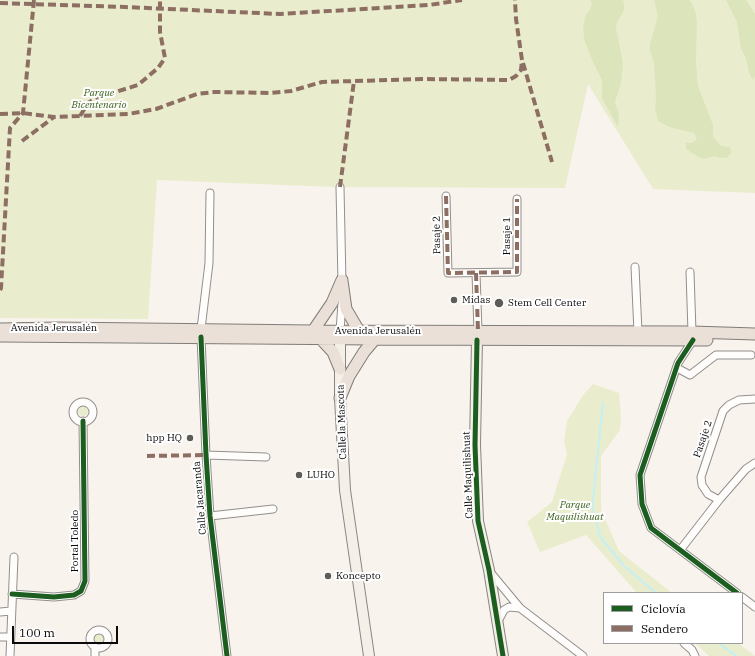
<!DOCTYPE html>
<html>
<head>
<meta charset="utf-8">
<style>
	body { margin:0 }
	#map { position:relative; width:755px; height:656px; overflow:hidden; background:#f9f3ed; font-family:"IBM Plex Serif",serif }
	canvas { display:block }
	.legend { position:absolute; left:603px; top:592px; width:140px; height:52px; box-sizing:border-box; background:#fff; border:1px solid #9d9d9d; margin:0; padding:5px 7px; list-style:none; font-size:12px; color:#0a0a0a }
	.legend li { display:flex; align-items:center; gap:8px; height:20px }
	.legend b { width:20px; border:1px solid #9d9d9d }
	.scale { position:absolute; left:12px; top:626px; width:106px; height:18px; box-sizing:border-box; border:2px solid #0a0a0a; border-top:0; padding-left:5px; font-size:12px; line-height:14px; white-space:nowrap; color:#0a0a0a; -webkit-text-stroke:3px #fff; paint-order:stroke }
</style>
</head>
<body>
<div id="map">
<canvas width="755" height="656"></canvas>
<ul class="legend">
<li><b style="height:5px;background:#1b5e20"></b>Ciclovía</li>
<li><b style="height:5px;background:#8d6e63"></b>Sendero</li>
</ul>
<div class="scale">100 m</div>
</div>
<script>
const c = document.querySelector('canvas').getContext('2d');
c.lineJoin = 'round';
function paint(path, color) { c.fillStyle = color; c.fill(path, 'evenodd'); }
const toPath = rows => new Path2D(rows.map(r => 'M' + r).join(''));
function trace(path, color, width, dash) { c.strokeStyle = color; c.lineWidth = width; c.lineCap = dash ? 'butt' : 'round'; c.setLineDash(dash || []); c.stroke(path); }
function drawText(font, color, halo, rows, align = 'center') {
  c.font = font + ' "IBM Plex Serif",serif'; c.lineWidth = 4; c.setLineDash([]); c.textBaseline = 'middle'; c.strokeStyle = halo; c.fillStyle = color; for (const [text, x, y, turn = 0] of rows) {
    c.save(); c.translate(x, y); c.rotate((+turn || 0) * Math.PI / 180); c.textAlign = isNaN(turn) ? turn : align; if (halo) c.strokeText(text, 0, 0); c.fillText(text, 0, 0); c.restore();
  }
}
const green = toPath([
	[0,0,755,0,755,193,653,189,588,84,565,188,333,187,157,180,148,319,0,318],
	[593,384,619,393,621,418,620,430,601,456,601,509,619,551,672,593,637,593,586,535,540,552,527,522,552,502,567,454,564,442,567,421,583,395],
	'78 411a5 5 0 1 1 10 0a5 5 0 1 1-10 0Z',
	'94 639a5 5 0 1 1 10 0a5 5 0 1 1-10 0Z',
	[695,643,738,643,755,656,709,656]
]);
const forest = toPath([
	[590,0,623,0,624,4,624,10,617,22,616,28,623,63,621,83,615,102,619,114,618,127,602,98,602,80,593,62,584,39,583,27,586,15,590,10,592,4],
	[654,0,689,0,692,3,696,14,697,21,696,62,698,86,713,125,713,137,721,146,730,147,731,153,727,158,721,158,715,156,703,159,697,156,686,149,686,143,692,143,697,139,694,133,669,127,658,121,655,108,656,97,654,63,650,51,650,44,658,16],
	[726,0,746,0,755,14,755,76,753,80,749,73,746,58,741,49,737,22]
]);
const stream = toPath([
	[603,403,592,508,601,538,624,566,656,593],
	[719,643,736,656]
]);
const street = toPath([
	[340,187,342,283],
	[446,196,448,273,517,272,517,199],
	[635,267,638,332],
	[690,272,692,332],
	[476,273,478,331],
	[201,329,209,263,210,193],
	[340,331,342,303],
	[201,337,206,455,210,516,227,656],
	[693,340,678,363,640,475,642,504,651,528,737,593],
	[677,368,690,375,716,355,751,355],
	'73 412a10 10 0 1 1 20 0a10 10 0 1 1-20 0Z',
	[206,455,266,457],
	[719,500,708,494,702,485,701,477,723,411,729,405,739,400,755,399],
	[210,516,273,509],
	[681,549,719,500,746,469,755,463],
	[490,572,520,608,583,656],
	[12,594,54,597,74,595,81,591,85,581,83,421],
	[742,597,755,607],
	[0,612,11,611],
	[498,621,504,610,509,607,520,608],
	'90 639a9 9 0 1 1 18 0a9 9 0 1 1-18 0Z',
	[0,637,10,637],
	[684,643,692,650,695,656],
	[10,656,14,557],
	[95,656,95,647]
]);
const secondary = toPath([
	[340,331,340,398,345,490,369,656],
	[477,340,475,445,478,521,489,570,503,656]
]);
const primary = toPath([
	[342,281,346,309,359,331],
	[0,329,58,328,313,331,692,332,755,334],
	[313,331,332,303,342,280],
	[0,336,375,339,707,340],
	[321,339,333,352,340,369],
	[340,398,349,376,364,352,375,339]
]);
const quiet = toPath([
	[0,3,125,7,280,14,429,5,462,0],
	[523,63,552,162],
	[0,114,23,113,54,117,128,114,156,109,197,94,214,92,270,93,291,91,322,82,422,79,509,80,516,76,521,70,522,60,516,19,515,0],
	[80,116,88,103,96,98,138,85,158,68,165,58,160,32,160,0],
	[22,141,54,117],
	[340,187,354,81],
	[446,196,448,273,517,272,517,199],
	[476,273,478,331],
	[0,290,1,288,10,128,23,113,34,0],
	[147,456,206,455]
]);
const cycleway = toPath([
	[201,337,206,455,210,516,227,656],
	[477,340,475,445,478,521,489,570,503,656],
	[693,340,678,363,640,475,642,504,651,528,737,593],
	[12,594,54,597,74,595,81,591,85,581,83,421]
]);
const markers = [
	[454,300,4,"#5e5c59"],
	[499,303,5,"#5e5c59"],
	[190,438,4,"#5e5c59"],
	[299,475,4,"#5e5c59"],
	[328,576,4,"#5e5c59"]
];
const parkNames = [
	["Parque",99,93],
	["Bicentenario",99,105],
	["Parque",575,505],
	["Maquilishuat",575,517]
];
const streetNames = [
	["Pasaje 2",437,235,-91],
	["Pasaje 1",507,236,-90],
	["Avenida Jerusalén",54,328],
	["Avenida Jerusalén",378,331],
	["Calle la Mascota",342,422,-92],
	["Pasaje 2",703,439,-71],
	["Calle Maquilishuat",468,475,-92],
	["Calle Jacaranda",200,498,-95],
	["Portal Toledo",75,541,-90]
];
const poiNames = [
	["Midas",462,300],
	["Stem Cell Center",508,303],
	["hpp HQ",182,438,"right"],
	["LUHO",307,475],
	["Koncepto",336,576]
];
paint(green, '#eaedcd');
paint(forest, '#dce4bb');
trace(stream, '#c4f0f3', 2);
trace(street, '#928f8c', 9);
trace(secondary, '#888683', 12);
trace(primary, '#7f7c7a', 13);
trace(street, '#fefdfc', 7);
trace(secondary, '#f4efe7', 10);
trace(primary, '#ebe0d7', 11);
trace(quiet, '#8d6e63', 4, [8, 4]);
trace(cycleway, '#1b5e20', 5);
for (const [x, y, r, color] of markers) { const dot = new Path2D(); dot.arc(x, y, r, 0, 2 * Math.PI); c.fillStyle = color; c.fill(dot); trace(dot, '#fff', 1.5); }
drawText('italic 10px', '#3d601c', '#fff', parkNames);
drawText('10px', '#0a0a0a', '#fff', streetNames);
drawText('10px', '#0a0a0a', '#fff', poiNames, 'left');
</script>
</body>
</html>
